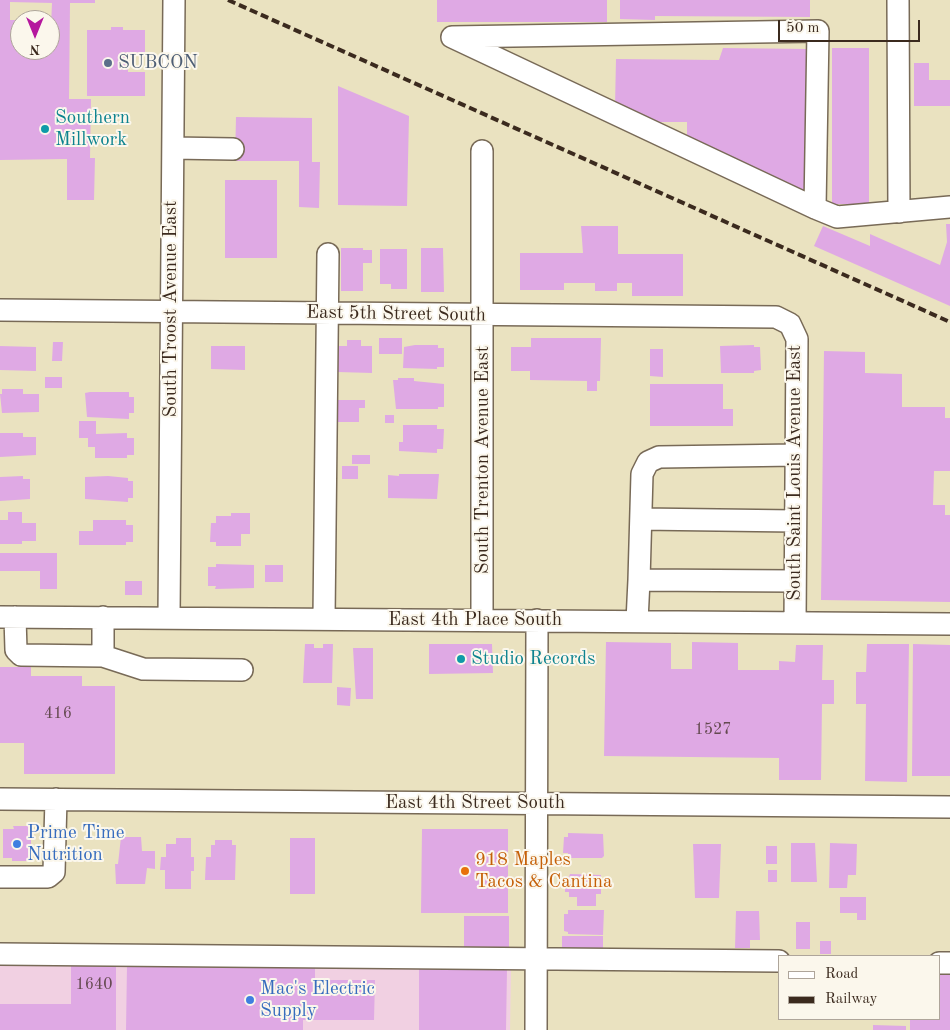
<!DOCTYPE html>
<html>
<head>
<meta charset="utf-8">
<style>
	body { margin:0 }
	#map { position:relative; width:950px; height:1030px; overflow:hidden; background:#eae2c0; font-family:"Old Standard TT",serif }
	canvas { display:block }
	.legend { position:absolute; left:778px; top:955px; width:162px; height:65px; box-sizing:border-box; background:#fbf7ec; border:1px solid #aea59a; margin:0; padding:6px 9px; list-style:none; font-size:15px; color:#3b2a1e }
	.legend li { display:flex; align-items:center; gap:10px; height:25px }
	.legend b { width:25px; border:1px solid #aea59a }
	.north { position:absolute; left:10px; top:10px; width:50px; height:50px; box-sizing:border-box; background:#fbf7ec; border:1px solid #aea59a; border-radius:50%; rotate:180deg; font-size:14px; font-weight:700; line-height:20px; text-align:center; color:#3b2a1e }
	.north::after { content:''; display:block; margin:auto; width:18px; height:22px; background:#b5179e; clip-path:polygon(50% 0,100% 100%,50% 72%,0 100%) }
	.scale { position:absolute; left:778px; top:20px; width:142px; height:22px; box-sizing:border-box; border:2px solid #3b2a1e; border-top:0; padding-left:6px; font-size:15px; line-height:18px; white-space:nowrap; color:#3b2a1e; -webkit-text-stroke:4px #fbf7ec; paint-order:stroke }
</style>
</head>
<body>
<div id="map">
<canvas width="950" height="1030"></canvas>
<ul class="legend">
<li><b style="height:6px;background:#fff"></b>Road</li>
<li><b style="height:6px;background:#3b2a1e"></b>Railway</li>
</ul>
<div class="north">N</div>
<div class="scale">50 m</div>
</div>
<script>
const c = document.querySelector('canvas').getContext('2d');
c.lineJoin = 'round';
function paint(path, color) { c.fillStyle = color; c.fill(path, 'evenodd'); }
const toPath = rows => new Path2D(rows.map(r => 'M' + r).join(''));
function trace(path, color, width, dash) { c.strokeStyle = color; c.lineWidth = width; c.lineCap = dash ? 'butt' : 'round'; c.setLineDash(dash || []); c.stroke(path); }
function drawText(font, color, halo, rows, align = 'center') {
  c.font = font + ' "Old Standard TT",serif'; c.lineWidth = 4; c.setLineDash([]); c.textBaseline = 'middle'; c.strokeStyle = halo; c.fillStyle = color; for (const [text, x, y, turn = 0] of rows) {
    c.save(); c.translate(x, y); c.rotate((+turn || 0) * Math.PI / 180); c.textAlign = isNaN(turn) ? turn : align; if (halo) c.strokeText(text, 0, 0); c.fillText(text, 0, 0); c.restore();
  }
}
const built = toPath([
	[0,964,511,968,510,1030,0,1030]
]);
const building = toPath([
	[0,0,95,0,95,3,70,3,69,99,91,99,90,158,95,158,94,200,67,200,67,159,0,160],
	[10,2,52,3,50,50,20,50,20,20,10,20],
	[437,0,607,0,607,22,437,22],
	[620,0,810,0,810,17,655,16,655,20,620,19],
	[111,27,123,27,123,30,145,30,145,53,128,53,128,72,145,72,145,96,87,96,87,30,111,30],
	[723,48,809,49,808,192,687,139,687,122,660,122,615,106,616,59,719,60],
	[832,48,869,48,869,204,832,204],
	[914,63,929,63,929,80,950,80,950,106,914,106],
	[338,86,409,116,407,206,338,205],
	[236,117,312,118,312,162,320,162,319,208,299,207,299,161,235,161],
	[225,180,277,180,277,258,225,258],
	[946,224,950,224,950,306,814,246,823,226,870,246,870,234,940,265,947,242],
	[581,226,618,226,618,254,683,254,683,296,632,296,632,283,617,283,617,291,595,291,595,283,564,283,564,290,520,290,520,253,583,253],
	[341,248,363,248,363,250,372,250,372,263,363,263,363,291,341,291],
	[421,248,443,248,444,292,421,292],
	[380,249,407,249,407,289,391,289,391,284,380,284],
	[379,338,402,338,402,354,379,354],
	[531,338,601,338,600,381,597,381,597,391,587,391,587,381,530,380,530,371,511,371,511,347,531,347],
	[347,340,361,340,361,346,372,346,372,373,338,372,338,346,347,346],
	[53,342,63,342,62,361,52,361],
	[415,345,438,345,438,348,444,348,444,367,437,367,437,369,403,368,404,347],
	[754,345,754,347,760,347,761,370,754,371,754,373,721,373,720,346],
	[0,346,36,347,36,371,0,370],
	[211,346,245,346,245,370,211,369],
	[650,349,663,349,663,377,650,376],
	[824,351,865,352,865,373,902,374,902,407,945,407,945,418,950,418,950,471,934,471,933,505,945,505,945,515,950,515,950,602,821,600],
	[45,377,62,377,62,388,45,388],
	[398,378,414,378,414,381,444,384,444,407,438,407,438,409,396,409,393,380,398,380],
	[650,384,723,384,723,409,733,409,733,426,650,426],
	[2,389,23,389,23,394,39,394,39,412,2,413,0,394,2,394],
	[90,392,129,392,129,397,134,397,134,413,129,413,129,419,87,417,85,393],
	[338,400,365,400,365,408,359,408,359,422,338,422],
	[385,415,394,415,394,423,385,423],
	[79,421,96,421,96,434,127,433,127,438,134,438,134,455,127,455,127,458,95,458,95,447,88,447,88,438,79,438],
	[403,425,437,425,437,429,444,429,443,449,437,449,437,453,399,451,399,442,403,442],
	[0,433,23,433,23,437,36,437,36,455,0,457],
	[352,455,370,455,370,464,352,464],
	[342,466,358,466,358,479,342,479],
	[399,474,439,474,437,499,388,498,388,475,399,476],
	[23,476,23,479,30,479,30,499,0,501,0,477],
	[108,476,128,478,128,481,133,481,133,498,128,498,128,502,85,499,85,477],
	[8,512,22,512,22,523,36,523,36,541,22,541,22,544,0,544,0,520,8,520],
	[231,513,250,513,250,534,241,534,241,546,216,546,216,542,210,542,211,523,216,523,216,516,231,516],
	[93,520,126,520,126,525,133,525,133,542,126,542,126,545,79,545,79,531,93,531],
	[0,553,57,553,57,589,40,589,40,571,0,571],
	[216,564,254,565,254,588,215,589,216,586,208,586,208,567,216,567],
	[265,565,283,565,283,582,265,582],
	[125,581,142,581,142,595,125,595],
	[606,642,671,643,671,669,692,669,692,642,738,643,738,670,779,670,779,661,795,662,796,645,823,645,822,680,834,680,834,704,822,704,821,780,779,780,779,758,604,756],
	[305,644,314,644,314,648,323,648,323,644,333,644,332,683,303,683],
	[429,644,492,644,493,673,429,674],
	[867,644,909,644,907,782,865,781,866,704,856,704,856,672,866,672],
	[913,644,950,645,950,776,912,776],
	[353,648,373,648,373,699,356,699],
	[0,667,31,667,31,676,82,676,82,686,115,686,115,774,24,774,24,743,0,743],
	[337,687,351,688,350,706,337,705],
	[13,826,31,826,31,861,12,861,12,858,3,858,3,829,14,829],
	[422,829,508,829,508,913,421,913],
	[568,833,603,834,604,856,602,858,568,858,568,853,563,853,564,837,568,837],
	[121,837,141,837,142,851,155,851,155,869,147,868,145,884,116,884,115,864,118,864],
	[176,838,191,838,191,857,194,857,194,871,191,871,191,889,165,889,165,870,160,870,161,857,166,857,166,844,176,844],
	[290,838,315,838,315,894,290,894],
	[215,840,232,840,232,845,236,845,235,880,205,880,206,857,211,857,211,845,215,845],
	[791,843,815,843,817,882,791,882],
	[830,843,857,844,856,875,848,875,847,888,829,888],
	[693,844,721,844,719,898,695,898],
	[766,846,777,846,777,864,766,864],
	[768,870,777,870,777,882,768,882],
	[570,874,601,875,601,894,596,894,596,906,577,906,577,897,569,897,569,892,565,892,565,876,569,877],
	[840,897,866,897,866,920,857,920,857,913,840,913],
	[568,910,604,910,603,935,568,934,568,932,564,931,564,914,568,914],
	[736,911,759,911,760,940,750,940,750,948,735,948],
	[464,916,509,916,509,952,464,952],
	[796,922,810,922,810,949,796,949],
	[562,936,603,936,603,952,562,952],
	[820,941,831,941,831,954,820,954],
	[71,965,116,965,116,1030,0,1030,0,1004,71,1004],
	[127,966,315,967,315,980,375,980,374,1020,303,1020,303,1030,126,1030],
	[419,969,507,969,506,1030,419,1030],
	[939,972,950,972,950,1030,910,1030,910,1019,939,1019],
	[873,1025,906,1026,906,1030,873,1030]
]);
const minor = toPath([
	[898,0,899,212],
	[173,148,233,149],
	[815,208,818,31,452,37,815,208,837,217,950,207],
	[0,310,776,317,790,324,797,339,795,623],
	[641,519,795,521],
	[639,580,642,474,648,462,659,457,796,455],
	[0,617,950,624],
	[15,617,16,650,21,655,103,656,143,669,242,670],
	[103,617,103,656],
	[169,617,174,0],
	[324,618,328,254],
	[482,620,482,151],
	[637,621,639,580,794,581],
	[0,799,950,807],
	[0,877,48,877,54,872,56,799],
	[0,954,779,961],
	[939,963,950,963],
	[536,1030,537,620]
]);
const rail = toPath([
	[228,0,950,322]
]);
const markers = [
	[108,63,5,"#5c6f8a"],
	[45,129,5,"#0f9aa8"],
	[461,659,5,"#0f9aa8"],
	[17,844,5,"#3f7fe0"],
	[465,871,5,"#e8710a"],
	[250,1000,5,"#3f7fe0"]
];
const numberNames = [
	["416",58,714],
	["1527",713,730],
	["1640",94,985]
];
const serviceNames = [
	["SUBCON",118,63]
];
const cultureNames = [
	["Southern",55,118],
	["Millwork",55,140],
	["Studio Records",471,659]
];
const streetNames = [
	["South Troost Avenue East",171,309,-90],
	["East 5th Street South",396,314,1],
	["South Trenton Avenue East",483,460,-90],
	["South Saint Louis Avenue East",795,473,-90],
	["East 4th Place South",475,620],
	["East 4th Street South",475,803]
];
const shopNames = [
	["Prime Time",27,833],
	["Nutrition",27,855],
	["Mac's Electric",260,989],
	["Supply",260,1011]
];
const foodNames = [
	["918 Maples",475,860],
	["Tacos & Cantina",475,882]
];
paint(built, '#f1d0e2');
paint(building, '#dfa9e4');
trace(minor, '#786a57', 24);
trace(minor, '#fff', 21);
trace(rail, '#3b2a1e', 4, [8, 4]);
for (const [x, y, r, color] of markers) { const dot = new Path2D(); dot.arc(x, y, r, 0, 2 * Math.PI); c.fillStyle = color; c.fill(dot); trace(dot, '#fbf7ec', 2); }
drawText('16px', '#644a50', null, numberNames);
drawText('19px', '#4e5e75', '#fbf7ec', serviceNames, 'left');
drawText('19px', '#0d838f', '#fbf7ec', cultureNames, 'left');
drawText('19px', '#3b2a1e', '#fbf7ec', streetNames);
drawText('19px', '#366cbe', '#fbf7ec', shopNames, 'left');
drawText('19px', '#c56008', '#fbf7ec', foodNames, 'left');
</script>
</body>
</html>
